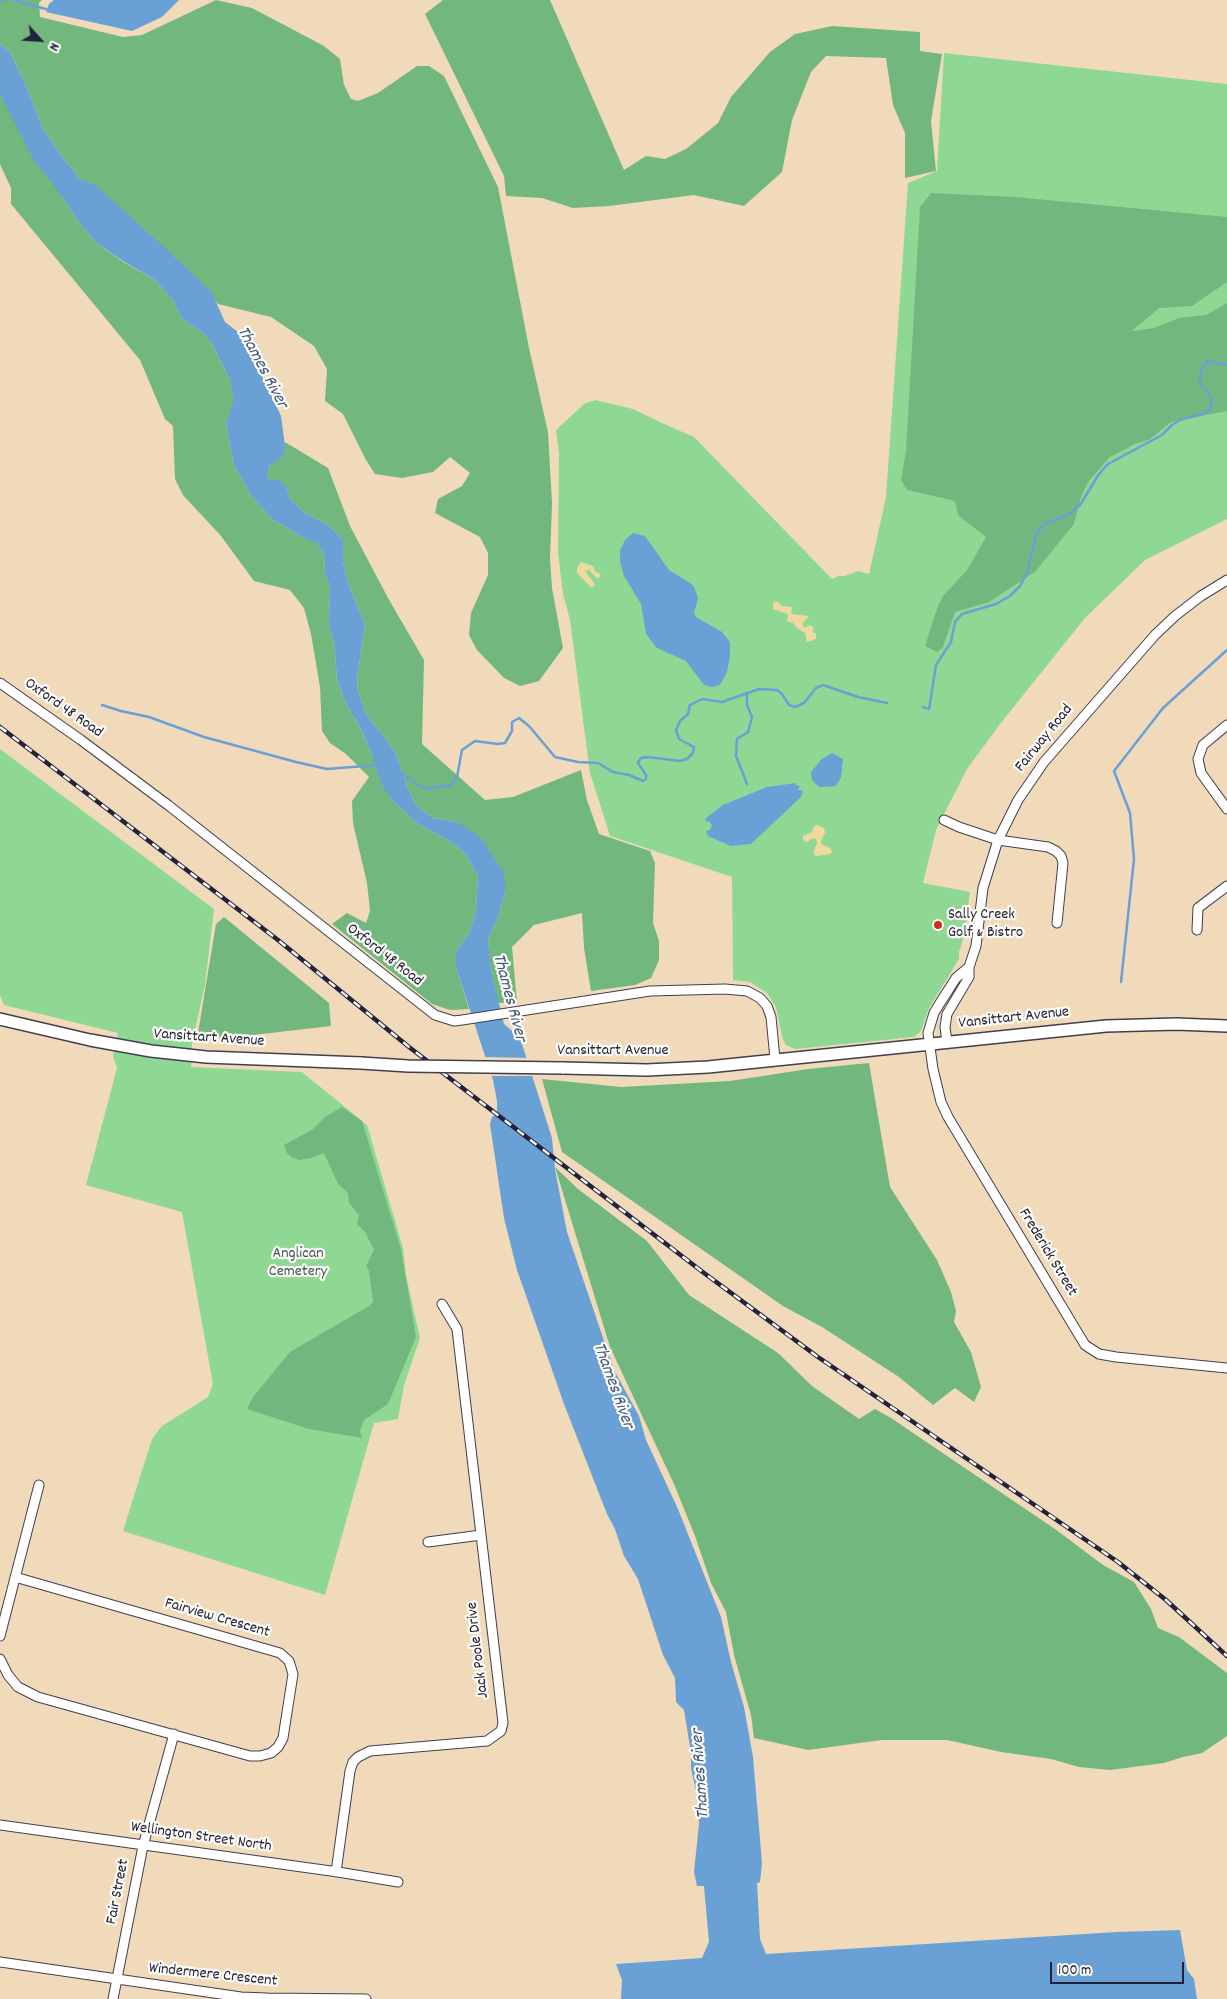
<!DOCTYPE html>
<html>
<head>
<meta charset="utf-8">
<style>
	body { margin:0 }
	#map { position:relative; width:1227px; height:1999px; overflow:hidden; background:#f1daba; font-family:Dekko,sans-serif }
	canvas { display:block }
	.north { position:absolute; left:15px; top:15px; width:50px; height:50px; -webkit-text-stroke:4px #fdfcf7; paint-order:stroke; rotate:116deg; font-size:14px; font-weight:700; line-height:20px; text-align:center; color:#22223b }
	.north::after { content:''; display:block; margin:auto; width:18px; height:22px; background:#22223b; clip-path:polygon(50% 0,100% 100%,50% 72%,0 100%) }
	.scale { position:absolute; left:1050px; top:1962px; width:134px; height:22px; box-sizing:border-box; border:2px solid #22223b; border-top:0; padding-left:6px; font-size:15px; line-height:18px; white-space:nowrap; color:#22223b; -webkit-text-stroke:4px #fdfcf7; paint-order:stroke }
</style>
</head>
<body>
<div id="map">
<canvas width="1227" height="1999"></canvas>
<div class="north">N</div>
<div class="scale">100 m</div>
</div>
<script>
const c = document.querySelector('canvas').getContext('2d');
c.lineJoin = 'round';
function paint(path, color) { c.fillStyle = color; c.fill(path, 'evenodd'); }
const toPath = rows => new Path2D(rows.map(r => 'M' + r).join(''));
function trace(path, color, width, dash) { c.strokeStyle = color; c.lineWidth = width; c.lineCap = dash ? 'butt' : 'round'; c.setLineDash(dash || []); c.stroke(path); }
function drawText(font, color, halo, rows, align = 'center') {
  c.font = font + ' Dekko,sans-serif'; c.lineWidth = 4.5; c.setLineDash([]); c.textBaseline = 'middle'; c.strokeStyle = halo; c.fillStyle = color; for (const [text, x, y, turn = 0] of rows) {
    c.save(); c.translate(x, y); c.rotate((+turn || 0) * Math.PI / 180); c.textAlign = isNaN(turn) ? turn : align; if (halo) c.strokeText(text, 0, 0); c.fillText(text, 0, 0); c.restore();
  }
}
const green = toPath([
	[944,53,1227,84,1227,519,1145,560,1085,618,1000,724,967,769,936,830,923,883,970,892,964,936,959,952,959,959,929,1008,921,1031,914,1037,795,1049,786,1045,782,1037,776,1007,767,993,750,982,733,980,732,877,610,836,590,773,570,620,563,594,558,552,559,453,556,430,584,404,595,400,633,409,662,423,694,437,832,579,838,576,845,576,858,571,869,574,886,497,908,183,937,171],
	[0,749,214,909,205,985,192,1043,191,1067,302,1072,367,1125,403,1248,406,1276,420,1338,404,1385,398,1419,374,1423,325,1595,123,1531,152,1439,162,1426,208,1397,213,1384,182,1212,86,1185,117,1068,113,1056,118,1033,4,1005,0,995]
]);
const forest = toPath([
	[0,0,42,0,39,3,40,17,123,37,142,35,216,0,252,8,324,46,340,59,344,85,351,99,358,101,378,93,417,66,429,66,444,76,498,187,529,348,548,432,552,503,550,559,552,588,563,648,539,681,520,686,504,678,477,650,469,635,471,613,488,575,488,553,480,537,435,513,438,499,462,486,470,473,450,457,433,472,402,478,375,474,366,460,343,414,325,401,327,369,314,346,271,317,218,304,176,258,78,178,74,170,66,162,43,129,27,88,10,52,0,44],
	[443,0,550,0,624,170,646,156,665,159,686,149,718,123,731,97,770,52,795,34,832,26,920,32,920,51,942,54,931,121,936,171,905,178,905,133,893,105,886,58,826,56,811,72,792,120,782,172,744,206,694,195,609,206,573,208,542,198,506,196,504,176,425,14],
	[0,94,76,218,95,242,125,263,154,279,172,299,182,319,201,331,211,342,230,380,235,400,226,424,234,465,253,498,272,519,304,538,317,542,325,556,324,569,330,588,329,625,334,642,337,680,346,704,360,727,392,800,418,824,453,843,467,856,478,876,476,910,470,932,456,951,456,968,469,1009,450,1010,432,1004,332,924,347,913,366,923,370,911,367,883,353,823,352,801,369,777,346,754,330,743,322,731,320,687,311,634,304,608,290,590,254,581,221,536,183,495,175,479,173,426,165,419,140,360,11,204,11,188,0,164],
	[931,193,1015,197,1227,217,1227,282,1192,306,1159,308,1132,331,1154,328,1179,318,1206,315,1227,303,1227,411,1171,422,1149,440,1135,444,1110,457,1088,482,1081,497,1074,524,1035,572,989,602,955,612,943,647,937,652,925,646,938,606,943,596,967,570,986,537,958,515,955,501,907,490,901,480,906,451,920,207],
	[285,442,328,468,350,526,388,598,424,660,422,744,485,800,513,797,581,770,587,800,599,834,650,851,655,863,653,923,659,941,659,960,651,978,635,985,591,991,584,948,582,913,534,925,512,947,517,1002,498,1003,490,965,488,939,498,917,506,890,457,822,434,818,416,806,407,786,395,751,366,714,357,688,358,672,365,624,349,586,343,562,343,540,327,524,305,513,291,500,287,488,270,481,267,474,270,465,285,446],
	[224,917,329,1003,331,1026,236,1037,217,1037,197,1039,216,924],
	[869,1063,890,1187,937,1260,951,1292,956,1311,954,1322,971,1352,981,1387,974,1402,955,1388,933,1405,899,1377,822,1327,783,1306,562,1152,542,1079,621,1087,730,1081,808,1069],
	[342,1107,362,1121,401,1249,416,1337,388,1404,364,1420,360,1431,362,1438,309,1429,247,1409,253,1397,290,1352,369,1306,373,1302,369,1271,366,1266,374,1250,365,1232,357,1224,359,1215,349,1203,348,1193,338,1184,324,1153,311,1158,299,1160,291,1157,287,1153,284,1145,312,1130,325,1117],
	[555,1167,578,1189,647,1241,689,1295,778,1353,812,1386,859,1419,875,1409,891,1418,1055,1529,1103,1565,1134,1582,1151,1609,1158,1628,1179,1637,1227,1673,1227,1736,1202,1753,1183,1757,1164,1763,1110,1770,1079,1767,1051,1759,1001,1752,947,1740,882,1740,808,1750,754,1738,751,1715,734,1655,726,1612,711,1583,695,1536,674,1484,610,1347]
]);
const sand = toPath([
	[581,562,593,566,595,571,601,575,598,579,589,570,585,571,595,584,592,588,577,573,577,568],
	[777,601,782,606,793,607,791,611,792,614,809,616,802,624,805,628,809,625,814,627,812,631,816,634,816,639,807,642,805,633,797,628,793,623,787,621,788,614,773,609,773,603],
	[817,825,824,828,825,833,821,841,821,844,830,848,832,852,830,854,816,856,813,853,817,843,816,839,813,838,807,842,803,840,803,836,812,832,814,826]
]);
const water = toPath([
	[54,0,179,0,162,17,132,31,46,12,49,4],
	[0,44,10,52,27,88,43,129,66,162,74,170,78,178,95,185,176,258,212,293,225,322,251,342,259,370,281,416,285,446,283,457,270,465,267,474,270,481,279,479,287,488,291,500,305,513,327,524,343,540,343,562,349,586,365,624,358,672,357,688,366,714,395,751,407,786,416,806,434,818,457,822,480,837,503,871,506,890,498,917,488,939,491,970,504,1024,518,1036,522,1044,552,1138,555,1169,567,1232,614,1370,639,1416,646,1440,678,1509,721,1617,731,1662,744,1707,753,1757,762,1863,760,1882,757,1883,760,1939,766,1954,1117,1932,1180,1930,1187,1970,1194,1979,1197,1999,621,1999,622,1980,616,1964,702,1958,709,1942,704,1886,697,1886,694,1872,699,1824,698,1800,691,1768,691,1753,684,1710,676,1702,675,1678,663,1655,638,1579,624,1556,615,1529,607,1514,564,1404,517,1270,504,1218,490,1124,492,1117,497,1114,497,1101,493,1080,456,968,456,951,470,932,476,910,478,876,467,856,453,843,418,824,392,800,382,785,371,752,360,727,346,704,337,680,334,642,329,625,330,588,324,569,325,556,317,543,304,538,272,519,253,498,234,465,226,424,234,400,230,380,211,342,201,331,182,319,172,299,154,279,126,263,95,242,76,218,63,197,34,161,0,94],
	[633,533,645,536,669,570,690,583,694,587,698,598,694,613,696,617,722,632,730,642,730,656,727,672,720,685,712,687,704,685,686,661,657,648,646,634,641,604,624,576,620,562,620,550,625,540],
	[832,753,843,759,841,777,836,786,819,787,812,780,811,772,822,759],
	[796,783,796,785,800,786,798,790,803,791,801,797,751,844,731,846,708,836,706,831,710,830,712,825,710,822,705,821,706,818,723,805,767,787]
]);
const pier = toPath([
	[481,1057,528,1058,534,1076,488,1076]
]);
const stream = toPath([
	[13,0,46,9],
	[0,1,4,0],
	[102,705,121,711,149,717,204,737,296,762,327,769,378,765],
	[923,707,929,709,936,665,951,642,955,622,962,614,996,604,1010,596,1020,586,1027,573,1036,535,1044,524,1070,514,1080,505,1099,474,1108,464,1162,435,1172,425,1180,420,1206,413,1210,410,1212,399,1200,384,1201,370,1208,361,1227,365],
	[401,773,424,789,451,785,457,777,462,750,475,741,498,744,505,743,512,731,512,722,519,718,529,726,555,757,578,762,598,763,613,772,629,775,643,781,646,779,646,775,638,763,641,758,648,757,679,761,687,759,693,753,694,747,679,739,676,730,680,721,688,714,690,705,702,699,722,702,759,689,777,690,782,694,789,705,795,707,804,703,816,688,823,685,858,697,887,703],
	[747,784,736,756,737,739,748,732,752,717,747,705,747,694],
	[1121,982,1134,859,1130,813,1114,771,1163,708,1227,650]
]);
const minor = toPath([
	[0,683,81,740,168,805,435,1015,454,1021,462,1020,650,991,725,989,747,991,760,998,767,1006,771,1017,775,1059],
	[1227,725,1203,745,1198,759,1201,773,1227,809],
	[944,820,959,827,998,840,1048,847,1056,851,1061,856,1063,863,1057,923],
	[1197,930,1198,908,1227,886],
	[969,967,956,978,940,1003,934,1013,928,1033,933,1069,941,1102,948,1117,1085,1345,1099,1354,1116,1357,1227,1368],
	[947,1042,945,1027,947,1014,969,977,969,967,976,946,983,888,998,840,1018,800,1044,762,1155,635,1175,616,1201,596,1227,580],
	[428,1542,481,1535],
	[0,1636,39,1485],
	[0,1659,8,1675,18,1687,38,1697,250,1756,260,1756,271,1753,278,1747,283,1738,293,1674,289,1661,280,1653,15,1577],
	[0,1825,338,1872,398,1882],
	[336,1872,350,1771,353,1762,358,1757,370,1751,487,1741,501,1731,503,1723,457,1329,442,1304],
	[0,1962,241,1997,267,1998,366,1999],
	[113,1999,143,1846,174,1734]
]);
const major = toPath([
	[0,1019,90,1040,151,1051,206,1057,361,1063],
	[562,1068,647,1070,708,1067,1106,1026,1176,1024,1227,1026]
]);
const rail = toPath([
	[0,727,278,940,409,1047,704,1273,818,1357,1118,1562,1166,1600,1227,1656]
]);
const majorBridge = toPath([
	[361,1063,408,1066,562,1068]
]);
const markers = [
	[938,925,5,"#c8321e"]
];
const streetNames = [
	["Oxford 48 Road",63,709,35],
	["Fairway Road",1045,739,-51],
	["Oxford 48 Road",384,956,38],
	["Vansittart Avenue",1014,1019,-6],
	["Vansittart Avenue",209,1039,4],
	["Vansittart Avenue",613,1052],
	["Frederick Street",1047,1253,59],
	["Fairview Crescent",217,1619,16],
	["Jack Poole Drive",479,1650,-97],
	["Wellington Street North",201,1838,8],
	["Fair Street",119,1892,-79],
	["Windermere Crescent",213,1976,6]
];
const poiNames = [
	["Sally Creek",948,916],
	["Golf & Bistro",948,934]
];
const parkNames = [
	["Anglican",298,1255],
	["Cemetery",298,1273]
];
const waterNames = [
	["Thames River",261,368,62],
	["Thames River",508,998,75],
	["Thames River",612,1386,70],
	["Thames River",702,1774,-94]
];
paint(green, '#8ed894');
paint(forest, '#72b87e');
paint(sand, '#eeda9e');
paint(water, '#69a0d6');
paint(pier, '#f1daba');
trace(stream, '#69a0d6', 2.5);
trace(minor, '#413e4e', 11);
trace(major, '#413e4e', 14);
trace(minor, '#fff', 9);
trace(major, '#fff', 11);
trace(rail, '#22223b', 4.5);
trace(rail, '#fdfcf7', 2.5, [8]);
trace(majorBridge, '#413e4e', 14, []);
trace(majorBridge, '#fff', 11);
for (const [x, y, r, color] of markers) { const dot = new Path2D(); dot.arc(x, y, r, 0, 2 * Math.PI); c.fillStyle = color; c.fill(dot); trace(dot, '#fdfcf7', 2); }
drawText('16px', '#22223b', '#fdfcf7', streetNames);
drawText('16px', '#22223b', '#fdfcf7', poiNames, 'left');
drawText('16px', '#425956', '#fdfcf7', parkNames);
drawText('italic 18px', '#425b81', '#fdfcf7', waterNames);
</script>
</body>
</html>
